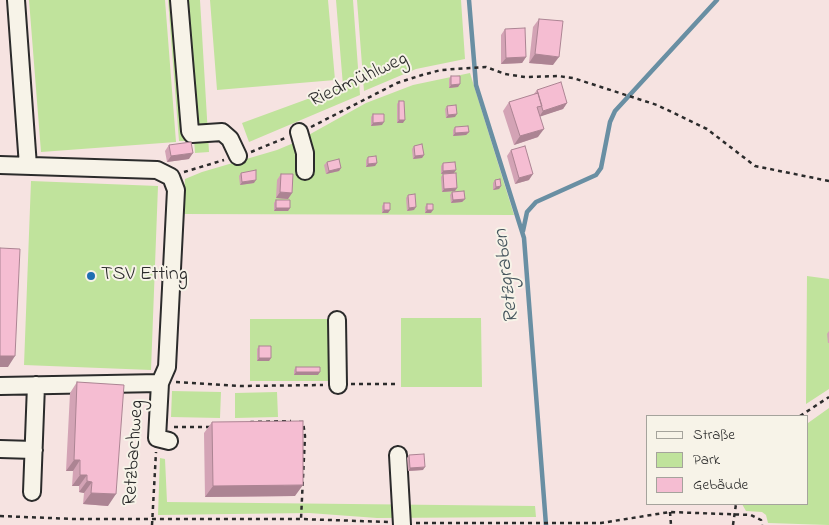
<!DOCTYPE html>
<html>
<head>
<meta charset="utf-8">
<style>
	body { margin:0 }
	#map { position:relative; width:829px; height:525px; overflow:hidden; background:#f6e3e1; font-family:"Indie Flower",sans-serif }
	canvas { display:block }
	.legend { position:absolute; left:646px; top:415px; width:162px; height:90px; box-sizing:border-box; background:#f7f3e8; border:1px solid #a5a39c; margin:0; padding:6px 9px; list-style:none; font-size:15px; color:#2b2b2b }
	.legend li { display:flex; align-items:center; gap:10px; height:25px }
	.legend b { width:25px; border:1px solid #a5a39c }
</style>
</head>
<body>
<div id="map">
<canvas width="829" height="525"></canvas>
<ul class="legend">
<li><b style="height:6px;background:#f7f3e8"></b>Straße</li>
<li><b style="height:14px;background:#c0e39c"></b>Park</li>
<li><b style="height:14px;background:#f5bdd2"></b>Gebäude</li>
</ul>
</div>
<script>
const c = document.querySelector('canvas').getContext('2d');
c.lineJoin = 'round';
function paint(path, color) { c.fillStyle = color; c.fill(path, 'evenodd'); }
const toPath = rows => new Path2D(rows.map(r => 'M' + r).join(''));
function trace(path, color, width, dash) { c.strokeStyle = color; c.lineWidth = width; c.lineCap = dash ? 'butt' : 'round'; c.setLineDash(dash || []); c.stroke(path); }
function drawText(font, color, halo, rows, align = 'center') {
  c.font = font + ' "Indie Flower",sans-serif'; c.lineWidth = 4; c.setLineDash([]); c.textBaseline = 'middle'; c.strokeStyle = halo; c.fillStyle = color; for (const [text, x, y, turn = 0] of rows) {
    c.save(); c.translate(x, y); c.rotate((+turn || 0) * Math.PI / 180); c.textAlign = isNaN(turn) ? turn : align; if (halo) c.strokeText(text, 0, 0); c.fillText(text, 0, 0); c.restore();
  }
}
const green = toPath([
	[29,0,165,0,176,142,41,152],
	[168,0,177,0,188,141,179,141],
	[184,0,200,0,209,152,195,153],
	[210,0,328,0,335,80,217,90],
	[336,0,353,0,360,95,249,142,242,123,343,86],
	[357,0,461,0,465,59,416,69,364,91],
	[470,73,514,215,183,214,185,179,202,172,277,150,296,142,366,103,413,85],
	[31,181,158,186,151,370,24,365],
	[807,276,829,279,829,389,806,404],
	[401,318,481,318,482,387,401,387],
	[250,319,332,319,332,381,250,381],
	[172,391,221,392,220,418,171,417],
	[277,392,278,417,235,418,235,393],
	[829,408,829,525,768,523,766,515,762,512,746,511,742,504,808,504,808,423],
	[160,458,165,459,167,502,535,506,536,517,377,518,309,513,158,515]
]);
const stream = toPath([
	[469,0,476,85,524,238,546,525],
	[523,231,527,212,536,202,596,175,601,168,610,122,615,111,717,0]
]);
const path = toPath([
	[311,127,397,83,422,75,441,70,486,67,505,74,525,77,558,76,573,78,657,105,707,129,755,166,829,181],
	[251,152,285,138],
	[184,172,224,160],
	[176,382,241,386,323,385],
	[351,384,397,384],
	[800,416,829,397],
	[299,422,303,422,305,436,301,519],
	[251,423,251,422,291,421],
	[174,427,211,427],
	[670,512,671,525],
	[0,516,74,519,301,519,388,522],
	[416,523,601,523,670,512,751,515,761,520,762,525],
	[152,525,156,452],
	[733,525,736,504]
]);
const minor = toPath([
	[16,0,28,166],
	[179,0,190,131,192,134,222,132,230,139,238,156],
	[299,132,305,153,305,171],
	[0,165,157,170,171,177,176,190,167,367,160,383,157,438,169,441],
	[337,320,338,385],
	[0,386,160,383],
	[0,449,34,450],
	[398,455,402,525],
	[32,492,36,385]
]);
const wall = toPath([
	[539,19,553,65,529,63,533,27],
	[505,29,526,57,522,63,501,64,501,35],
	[451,76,460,84,458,87,449,88,449,79],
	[537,90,567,103,563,109,540,116,538,137,514,145,503,111,509,102,533,95],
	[399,101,403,123,397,123,397,104],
	[447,106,455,117,446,118,445,109],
	[373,114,382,125,371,126,371,117],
	[455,127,469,132,466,135,453,136,453,130],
	[169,145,189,159,167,162,165,151],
	[414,146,424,155,422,158,413,159,412,149],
	[511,150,529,180,515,184,507,156],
	[368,157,377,163,375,166,366,167,366,160],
	[327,162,341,168,339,171,326,174,324,165],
	[443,163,454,173,457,188,455,191,442,192,441,177,443,174,441,174,441,166],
	[241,173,254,183,240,185,239,176],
	[281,174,292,193,288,199,276,198,277,180],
	[495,180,501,186,499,189,493,190,493,183],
	[452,192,465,199,462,202,451,203,450,195],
	[408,195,414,210,407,211,406,198],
	[276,200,290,208,288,211,274,211,274,203],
	[384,203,390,210,388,213,382,213,382,206],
	[427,204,431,213,425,213,425,207],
	[829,331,829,343,828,343,827,334],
	[259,346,271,358,269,361,257,361,257,349],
	[296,367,318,375,294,375,294,370],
	[77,382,108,506,83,504,84,493,79,492,79,486,72,486,73,471,66,471,70,393],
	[212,422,295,496,205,497,204,433],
	[409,455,423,470,408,471,407,458]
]);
const shadedWall = toPath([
	[535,54,559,57,553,65,529,63],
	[526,57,522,63,501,64,506,58],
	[460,84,458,87,449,88,451,85],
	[567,103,563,109,539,117,543,111],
	[457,114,455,117,446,118,448,115],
	[399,120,405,120,403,123,397,123],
	[384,122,382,125,371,126,373,123],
	[544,129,538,137,514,145,520,136],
	[469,132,466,135,453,136,455,133],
	[193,153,189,159,167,162,171,156],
	[424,155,422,158,413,159,415,156],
	[377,163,375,166,366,167,368,164],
	[341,168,339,171,326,174,329,171],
	[456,170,454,173,441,174,443,171],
	[533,174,529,180,515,184,519,178],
	[256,180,254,183,240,185,242,182],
	[501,186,499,189,493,190,496,187],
	[457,188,455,191,442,192,444,189],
	[280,192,292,193,288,199,276,198],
	[465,199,462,202,451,203,453,200],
	[416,207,414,210,407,211,409,208],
	[276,208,290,208,288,211,274,211],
	[384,210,390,210,388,213,382,213],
	[427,210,433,210,431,213,425,213],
	[0,356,15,356,8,367,0,367],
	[259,358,271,358,269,361,257,361],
	[296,372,320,372,318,375,294,375],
	[74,460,80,460,73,471,66,471],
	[425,467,423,470,408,471,410,468],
	[80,475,87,475,79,486,72,486],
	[87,481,92,482,84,493,79,492],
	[303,485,295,496,205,497,213,486],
	[91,493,116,494,108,506,83,504]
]);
const building = toPath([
	[539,19,563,21,559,57,535,54,539,19],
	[525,28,526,57,506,58,505,29,525,28],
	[451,76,460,76,460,84,451,85,451,76],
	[561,82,567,103,543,111,537,90,561,82],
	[538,93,542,106,537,107,544,129,520,136,509,102,538,93],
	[399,101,404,101,405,120,399,120,399,101],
	[456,105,457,114,448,115,447,106,456,105],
	[373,114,384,114,384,122,373,123,373,114],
	[468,126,469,132,455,133,455,127,468,126],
	[191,142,193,153,171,156,169,145,191,142],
	[422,144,424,155,415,156,414,146,422,144],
	[525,146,533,174,519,178,511,150,525,146],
	[376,156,377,163,368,164,368,157,376,156],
	[339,159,341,168,329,171,327,162,339,159],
	[455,162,456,170,443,171,443,163,455,162],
	[256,170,256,180,242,182,241,173,256,170],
	[456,173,457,188,444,189,443,174,456,173],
	[281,174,293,174,292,193,280,192,281,174],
	[500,179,501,186,496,187,495,180,500,179],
	[464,191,465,199,453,200,452,192,464,191],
	[415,194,416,207,409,208,408,195,415,194],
	[276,200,290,200,290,208,276,208,276,200],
	[384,203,390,203,390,210,384,210,384,203],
	[427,204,433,204,433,210,427,210,427,204],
	[0,248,20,249,15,356,0,356,0,248],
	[259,346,271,346,271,358,259,358,259,346],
	[296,367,320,367,320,372,296,372,296,367],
	[77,382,124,385,116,494,91,493,92,482,87,481,87,475,80,475,80,460,74,460,77,382],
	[303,421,303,485,213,486,212,422,303,421],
	[424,454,425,467,410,468,409,455,424,454]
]);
const markers = [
	[91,276,5,"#1f6fb2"]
];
const streetNames = [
	["Riedmühlweg",359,81,-25],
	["Retzbachweg",135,453,-86]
];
const poiNames = [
	["TSV Etting",101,276]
];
const waterNames = [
	["Retzgraben",508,276,-97]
];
paint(green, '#c0e39c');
trace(stream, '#698fa3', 4.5);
trace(minor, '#2b2b2b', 20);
trace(path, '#2b2b2b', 2.5, [4, 4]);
trace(minor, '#f7f3e8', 16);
paint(wall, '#d3a3b5');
paint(shadedWall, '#ac8493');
paint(building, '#f5bdd2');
trace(building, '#ac8493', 1);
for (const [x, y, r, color] of markers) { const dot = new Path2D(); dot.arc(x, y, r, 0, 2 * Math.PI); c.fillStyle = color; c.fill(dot); trace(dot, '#f7f3e8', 2); }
drawText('20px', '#2b2b2b', '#f7f3e8', streetNames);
drawText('20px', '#2b2b2b', '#f7f3e8', poiNames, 'left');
drawText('italic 21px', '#45555d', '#f7f3e8', waterNames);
</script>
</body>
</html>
